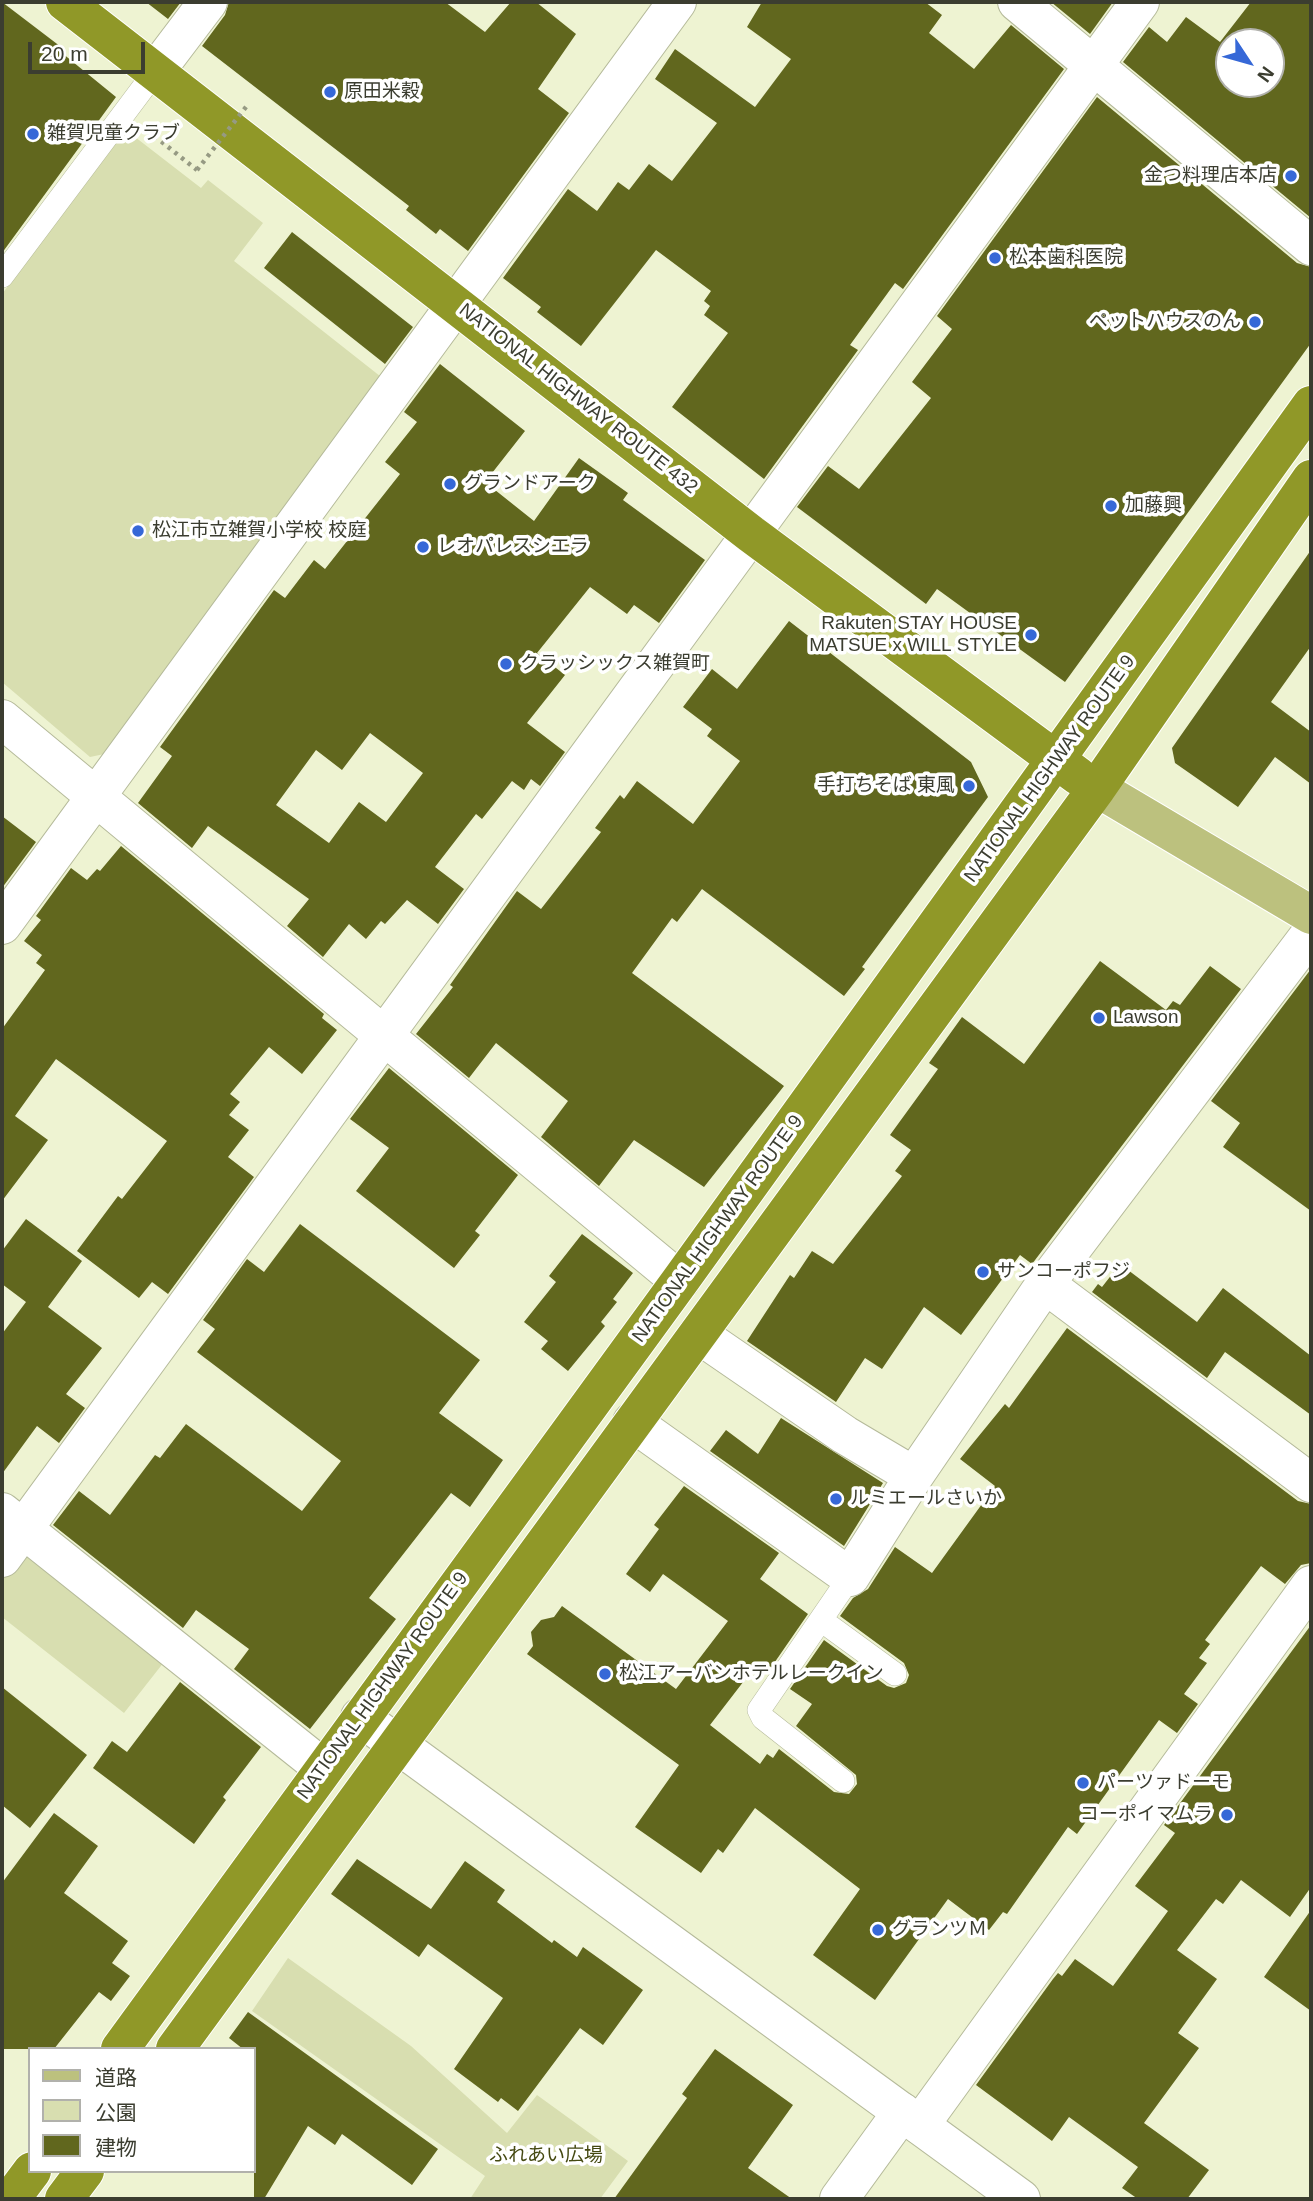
<!DOCTYPE html>
<html>
<head>
<meta charset="utf-8">
<style>
	body { margin:0 }
	#map { position:relative; width:1313px; height:2201px; overflow:hidden; background:#eef3d2; font-family:Helvetica,"Noto Sans JP",sans-serif }
	canvas { display:block }
	.frame { position:absolute; inset:0; border:4px solid #3b3d30; pointer-events:none }
	.legend { position:absolute; left:28px; top:2047px; width:228px; height:126px; box-sizing:border-box; background:#fff; border:2px solid #b1b1ac; margin:0; padding:9px 12px; list-style:none; font-size:21px; color:#3b3d30 }
	.legend li { display:flex; align-items:center; gap:14px; height:35px }
	.legend b { width:35px; border:2px solid #b1b1ac }
	.north { position:absolute; left:1215px; top:28px; width:70px; height:70px; box-sizing:border-box; background:#fff; border:2px solid #b1b1ac; border-radius:50%; rotate:126deg; font-size:19px; font-weight:700; line-height:28px; text-align:center; color:#3b3d30 }
	.north::after { content:''; display:block; margin:auto; width:24px; height:32px; background:#3668d7; clip-path:polygon(50% 0,100% 100%,50% 72%,0 100%) }
	.scale { position:absolute; left:28px; top:42px; width:117px; height:32px; box-sizing:border-box; border:4px solid #3b3d30; border-top:0; padding-left:9px; font-size:21px; line-height:24px; white-space:nowrap; color:#3b3d30; -webkit-text-stroke:5px #fff; paint-order:stroke }
</style>
</head>
<body>
<div id="map">
<canvas width="1313" height="2201"></canvas>
<div class="frame"></div>
<ul class="legend">
<li><b style="height:9px;background:#bcc17e"></b>道路</li>
<li><b style="height:19px;background:#d8deb0"></b>公園</li>
<li><b style="height:19px;background:#61671e"></b>建物</li>
</ul>
<div class="north">N</div>
<div class="scale">20 m</div>
</div>
<script>
const c = document.querySelector('canvas').getContext('2d');
c.lineJoin = 'round';
function paint(path, color) { c.fillStyle = color; c.fill(path, 'evenodd'); }
const toPath = rows => new Path2D(rows.map(r => 'M' + r).join(''));
function trace(path, color, width, dash) { c.strokeStyle = color; c.lineWidth = width; c.lineCap = dash ? 'butt' : 'round'; c.setLineDash(dash || []); c.stroke(path); }
function drawText(font, color, halo, rows, align = 'center') {
  c.font = font + ' Helvetica,"Noto Sans JP",sans-serif'; c.lineWidth = 7; c.setLineDash([]); c.textBaseline = 'middle'; c.strokeStyle = halo; c.fillStyle = color; for (const [text, x, y, turn = 0] of rows) {
    c.save(); c.translate(x, y); c.rotate((+turn || 0) * Math.PI / 180); c.textAlign = isNaN(turn) ? turn : align; if (halo) c.strokeText(text, 0, 0); c.fillText(text, 0, 0); c.restore();
  }
}
const green = toPath([
	[126,130,201,188,208,180,263,223,234,261,385,380,109,753,90,757,2,682,2,294],
	[24,1552,164,1662,124,1713,2,1617,2,1581],
	[288,1958,411,2046,507,2133,537,2095,628,2161,600,2199,470,2199,485,2176,252,2011]
]);
const building = toPath([
	[2,2,65,50,62,53,116,97,2,253],
	[146,2,181,2,168,19],
	[229,2,445,2,485,32,511,2,536,2,576,34,538,89,569,113,468,251,440,229,436,234,406,210,409,206,202,46,225,15],
	[762,2,925,2,942,15,929,33,974,69,1011,25,1064,69,903,289,895,283,850,345,858,350,764,479,672,407,728,333,704,315,710,306,704,301,711,291,656,250,581,346,537,312,541,307,503,278,568,189,597,211,618,182,629,190,649,164,672,181,717,123,655,79,675,49,755,107,791,59,747,27],
	[1051,2,1113,2,1090,34],
	[1251,2,1311,2,1311,218,1123,62,1149,27,1167,42,1186,17,1220,42],
	[1229,42,1271,42,1271,84,1229,84],
	[1097,97,1297,263,1311,267,1311,343,1065,682,937,589,926,604,797,507,828,466,859,489,931,398,912,382,952,329,937,316],
	[292,232,413,327,385,364,264,268],
	[440,364,525,431,485,482,534,521,579,458,628,493,623,500,705,560,659,623,634,605,627,614,590,587,537,653,565,675,527,723,565,752,540,786,531,779,524,790,512,781,482,819,476,814,435,867,464,889,438,924,407,900,385,924,381,921,366,939,349,924,323,957,287,926,309,899,208,826,192,848,138,803,172,756,160,747,274,590,285,598,314,560,325,569,400,474,385,462,417,422,404,412],
	[370,733,423,773,386,822,359,802,329,843,276,805,316,750,342,770],
	[1311,550,1311,646,1271,702,1311,732,1311,784,1275,757,1238,807,1175,763,1172,748],
	[789,621,971,762,988,797,862,967,865,969,844,996,702,889,677,922,672,918,632,973,784,1086,704,1187,634,1140,599,1186,541,1137,568,1101,496,1043,469,1078,416,1034,453,987,450,985,517,891,541,909,601,832,595,828,620,795,624,799,637,781,693,824,740,761,707,736,712,729,683,707,712,669,737,689],
	[2,816,36,842,2,888],
	[121,846,324,1014,322,1018,337,1030,302,1074,269,1047,230,1094,240,1102,229,1115,249,1130,228,1157,254,1177,168,1294,152,1282,139,1298,77,1251,118,1196,122,1199,167,1141,56,1059,15,1116,48,1140,2,1201,2,1029,45,970,36,963,42,955,24,941,41,920,36,916,71,868,87,880,97,869,100,871],
	[1100,961,1166,1010,1173,1001,1180,1005,1210,966,1241,989,1032,1264,1020,1255,961,1335,924,1307,882,1369,865,1358,836,1402,747,1341,790,1275,794,1278,812,1251,833,1264,902,1176,895,1171,911,1150,890,1135,938,1069,929,1063,962,1017,1024,1064],
	[1311,969,1311,1211,1223,1147,1240,1123,1211,1101],
	[389,1068,518,1175,475,1231,480,1235,454,1268,356,1191,389,1148,350,1119],
	[26,1219,82,1261,48,1307,102,1348,66,1394,85,1408,59,1443,37,1426,2,1474,2,1334,26,1302,2,1284,2,1251],
	[300,1224,480,1360,439,1413,503,1460,470,1507,451,1493,369,1598,396,1619,310,1729,234,1669,249,1649,196,1610,183,1628,53,1525,79,1491,110,1515,155,1455,160,1458,186,1424,302,1511,341,1461,197,1352,215,1329,203,1320,247,1259,264,1272],
	[582,1234,633,1273,613,1299,617,1302,601,1322,605,1326,568,1371,541,1349,548,1341,524,1322,556,1282,549,1276],
	[1120,1264,1197,1322,1223,1288,1311,1356,1311,1415,1225,1352,1207,1378,1092,1292,1098,1284,1102,1287],
	[1067,1328,1298,1501,1311,1504,1311,1563,1301,1565,1285,1584,1261,1566,1205,1640,1210,1644,1199,1658,1207,1663,1184,1694,1198,1704,1177,1733,1159,1720,1077,1834,1068,1827,1007,1914,1003,1912,989,1930,948,1899,875,2000,813,1955,860,1889,755,1808,723,1853,718,1849,701,1873,635,1827,679,1765,527,1654,533,1646,531,1632,541,1620,554,1617,562,1606,676,1689,728,1621,663,1574,650,1592,626,1574,659,1529,654,1525,684,1486,779,1553,760,1579,808,1614,768,1672,757,1664,710,1725,760,1764,767,1754,773,1758,779,1749,834,1792,849,1794,857,1784,856,1775,796,1726,812,1704,790,1689,824,1640,887,1686,894,1688,906,1683,909,1675,904,1663,840,1616,853,1598,868,1589,895,1547,932,1573,995,1486,960,1459,1005,1404,1009,1408],
	[781,1418,883,1483,844,1546,710,1451,726,1430,758,1454],
	[1311,1625,1311,1887,1290,1917,1241,1880,1223,1904,1216,1899,1177,1950,1217,1979,1178,2033,1199,2048,1144,2123,1209,2170,1187,2199,1138,2199,1122,2188,1138,2167,1069,2117,1052,2141,976,2085,1053,1979,1058,1973,1062,1976,1075,1959,1113,1986,1168,1911,1135,1886,1175,1833,1164,1825],
	[180,1682,261,1747,223,1797,226,1800,194,1844,93,1768,112,1741,127,1752],
	[2,1687,87,1755,30,1828,2,1805],
	[54,1813,98,1846,64,1893,128,1941,112,1963,130,1976,111,2001,99,1992,54,2049,2,2049,2,1883],
	[357,1859,431,1909,465,1861,505,1890,497,1902,552,1943,554,1940,577,1957,583,1947,643,1990,603,2045,580,2028,518,2111,501,2098,498,2102,454,2069,503,1998,428,1944,419,1957,331,1894],
	[1311,1910,1311,2011,1264,1977],
	[248,2012,438,2149,412,2185,342,2134,335,2145,308,2126,264,2199,254,2199,254,2049,243,2049,229,2038],
	[715,2049,793,2105,748,2168,792,2199,614,2199,687,2098,682,2094]
]);
const path = toPath([
	[148,131,197,170]
]);
const lane = toPath([
	[2,276,155,72],
	[821,1620,895,1674],
	[843,1781,763,1718,759,1710,850,1577]
]);
const street = toPath([
	[1017,2,1311,246],
	[155,72,208,2],
	[2,719,680,1281],
	[2,925,677,2],
	[1045,1284,1311,1483],
	[698,1334,845,1435,914,1476],
	[632,1422,850,1577,914,1476,1045,1284,1311,933],
	[2,1512,323,1768],
	[2,1558,1140,2],
	[920,2125,1311,1585],
	[839,2199,902,2112]
]);
const secondary = toPath([
	[360,1717,1021,2199]
]);
const primary = toPath([
	[1097,788,1311,915]
]);
const highway = toPath([
	[65,2,751,534,1078,776],
	[120,2049,680,1281,1311,405],
	[175,2049,1097,788,1311,479],
	[11,2199,32,2171],
	[64,2199,85,2171]
]);
const pathBridge = toPath([
	[197,170,249,103]
]);
const markers = [
	[330,92,7,"#3668d7"],
	[33,134,7,"#3668d7"],
	[1291,176,7,"#3668d7"],
	[995,258,7,"#3668d7"],
	[1255,322,7,"#3668d7"],
	[450,484,7,"#3668d7"],
	[1111,506,7,"#3668d7"],
	[138,531,7,"#3668d7"],
	[423,547,7,"#3668d7"],
	[1031,635,7,"#3668d7"],
	[506,664,7,"#3668d7"],
	[969,786,7,"#3668d7"],
	[1099,1018,7,"#3668d7"],
	[983,1272,7,"#3668d7"],
	[836,1499,7,"#3668d7"],
	[605,1674,7,"#3668d7"],
	[1083,1783,7,"#3668d7"],
	[1227,1815,7,"#3668d7"],
	[878,1930,7,"#3668d7"]
];
const poiNames = [
	["原田米穀",344,92],
	["雑賀児童クラブ",47,134],
	["金つ料理店本店",1277,176,"right"],
	["松本歯科医院",1009,258],
	["ペットハウスのん",1241,322,"right"],
	["グランドアーク",464,484],
	["加藤興",1125,506],
	["松江市立雑賀小学校 校庭",152,531],
	["レオパレスシエラ",437,547],
	["Rakuten STAY HOUSE",1017,624,"right"],
	["MATSUE x WILL STYLE",1017,646,"right"],
	["クラッシックス雑賀町",520,664],
	["手打ちそば 東風",955,786,"right"],
	["Lawson",1113,1018],
	["サンコーポフジ",997,1272],
	["ルミエールさいか",850,1499],
	["松江アーバンホテルレークイン",619,1674],
	["パーツァドーモ",1097,1783],
	["コーポイマムラ",1213,1815,"right"],
	["グランツＭ",892,1930]
];
const streetNames = [
	["NATIONAL HIGHWAY ROUTE 432",578,399,38],
	["NATIONAL HIGHWAY ROUTE 9",1050,769,-54],
	["NATIONAL HIGHWAY ROUTE 9",718,1229,-54],
	["NATIONAL HIGHWAY ROUTE 9",383,1686,-54]
];
const parkNames = [
	["ふれあい広場",546,2156]
];
paint(green, '#d8deb0');
paint(building, '#61671e');
trace(lane, '#b5ba9a', 24);
trace(street, '#b5ba9a', 40);
trace(secondary, '#b5ba9a', 40);
trace(primary, '#fff', 40);
trace(highway, '#fff', 40);
trace(path, '#969a83', 4.5, [3.5, 5]);
trace(lane, '#fff', 23);
trace(street, '#fff', 38);
trace(secondary, '#fff', 38);
trace(primary, '#bcc17e', 38);
trace(highway, '#909828', 38);
trace(pathBridge, '#969a83', 4.5, [3.5, 5]);
for (const [x, y, r, color] of markers) { const dot = new Path2D(); dot.arc(x, y, r, 0, 2 * Math.PI); c.fillStyle = color; c.fill(dot); trace(dot, '#fff', 2.5); }
drawText('19px', '#3b3d30', '#fff', poiNames, 'left');
drawText('19px', '#3b3d30', '#fff', streetNames);
drawText('19px', '#454912', '#fff', parkNames);
</script>
</body>
</html>
